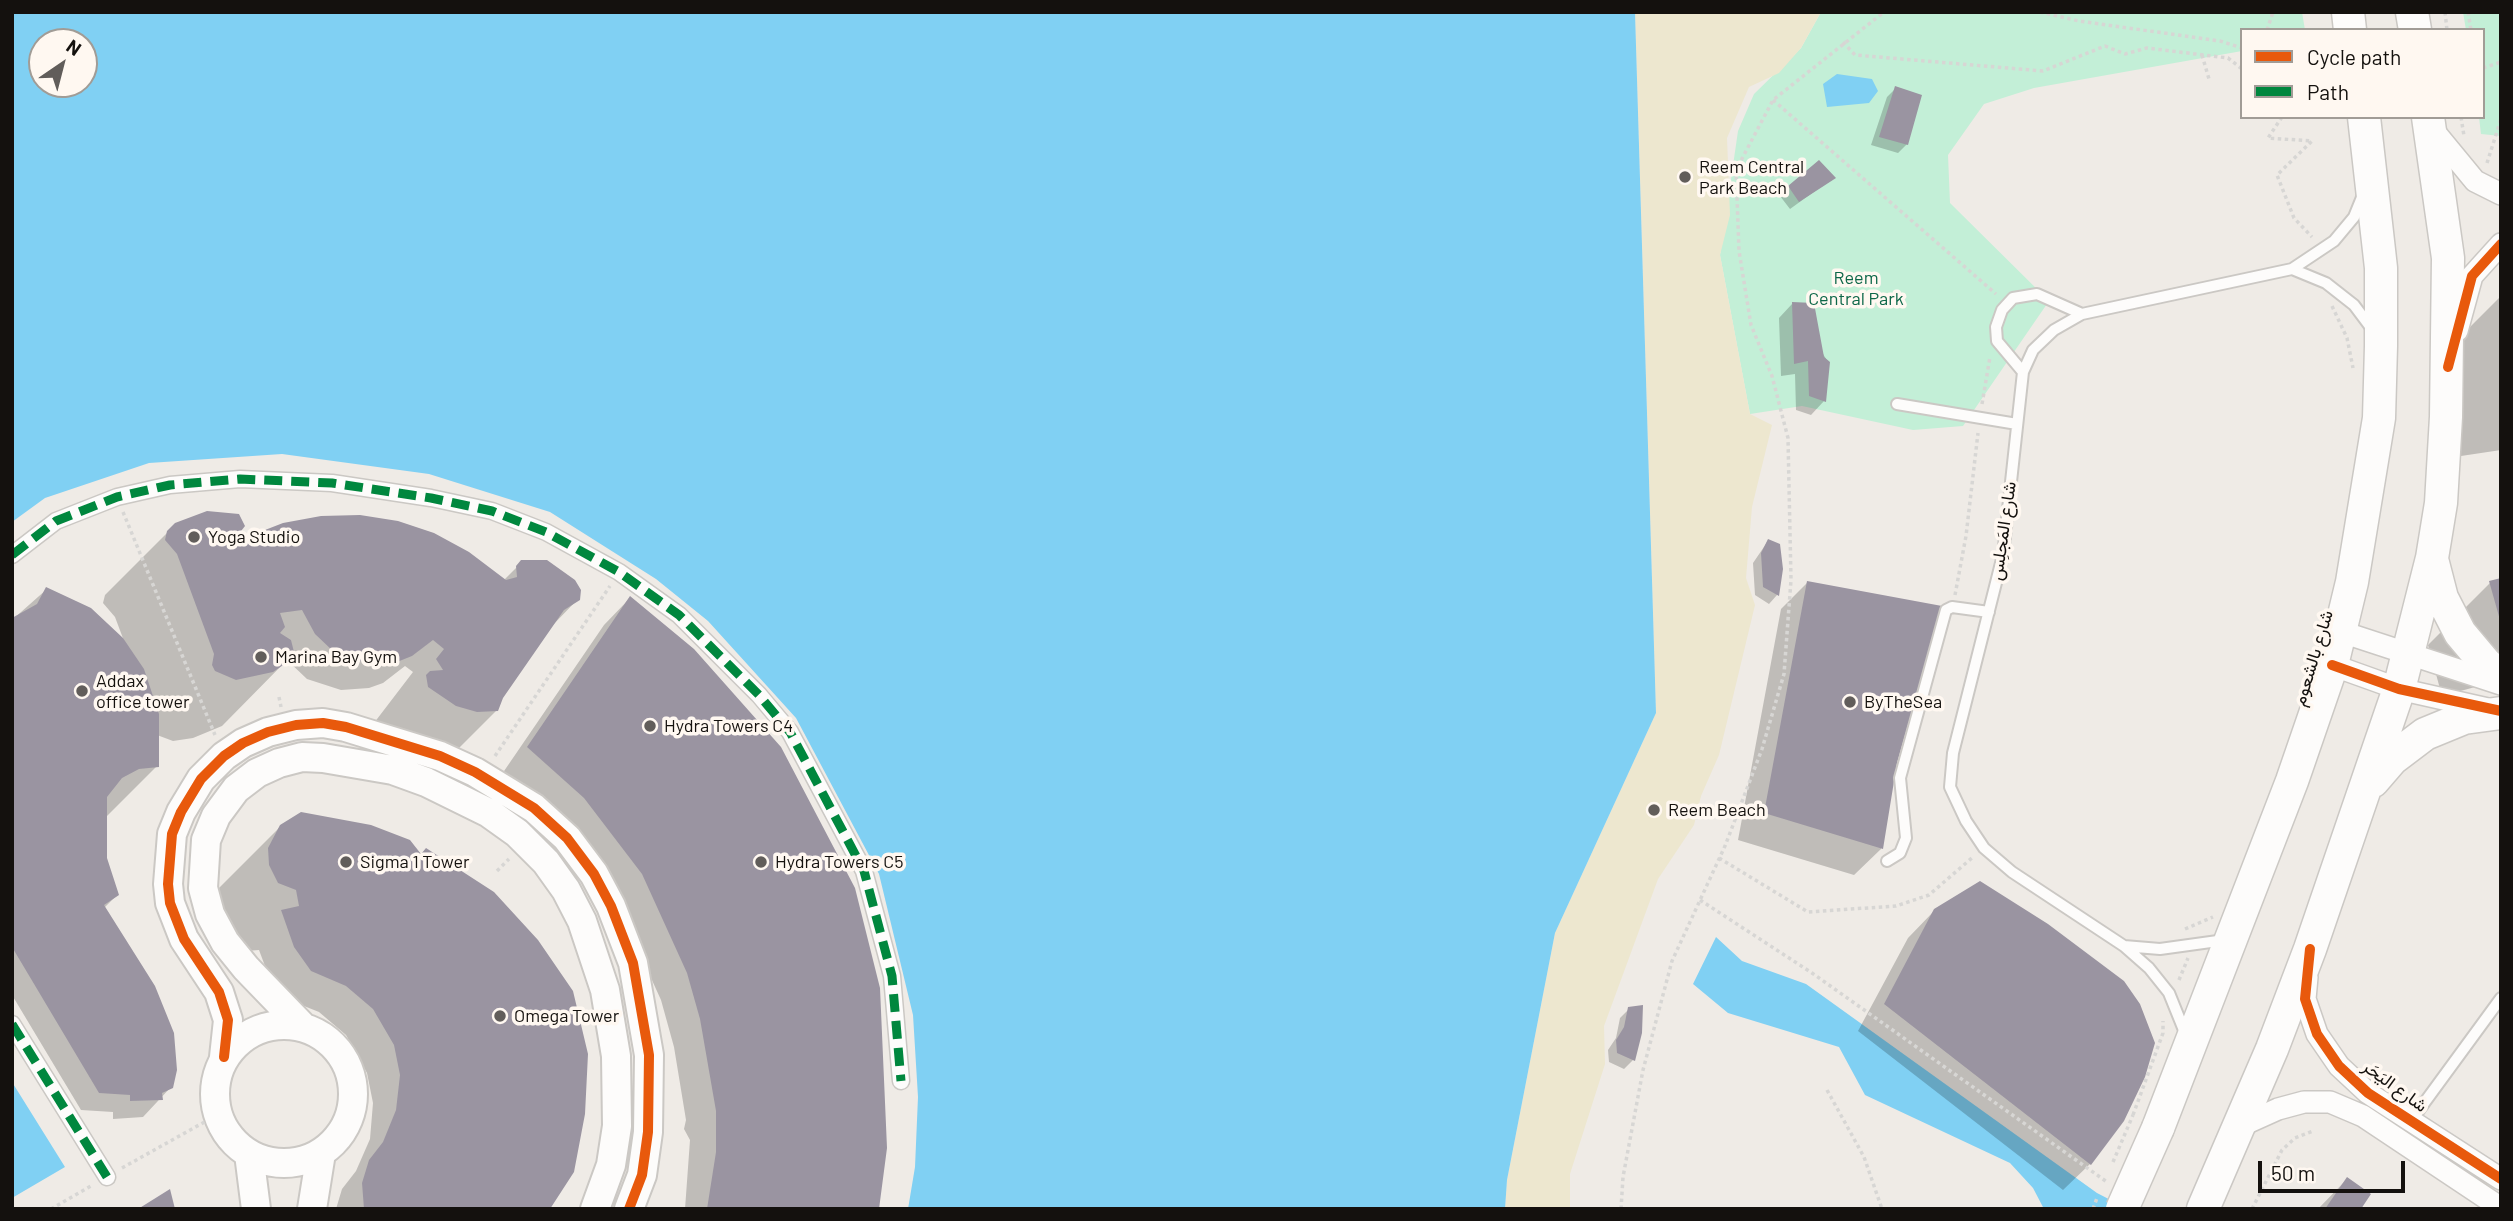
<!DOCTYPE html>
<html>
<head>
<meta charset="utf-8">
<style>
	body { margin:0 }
	#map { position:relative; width:2513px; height:1221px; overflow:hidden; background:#efebe6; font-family:Barlow,sans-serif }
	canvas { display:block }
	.frame { position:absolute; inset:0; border:14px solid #14110e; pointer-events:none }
	.legend { position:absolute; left:2240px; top:28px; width:245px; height:91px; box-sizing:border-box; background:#fff8f1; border:2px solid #a19c96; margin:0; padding:9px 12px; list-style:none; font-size:21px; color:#14110e }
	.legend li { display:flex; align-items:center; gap:14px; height:35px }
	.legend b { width:35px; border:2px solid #a19c96 }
	.north { position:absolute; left:28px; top:28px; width:70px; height:70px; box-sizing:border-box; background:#fff8f1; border:2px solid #a19c96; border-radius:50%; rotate:35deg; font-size:19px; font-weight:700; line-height:28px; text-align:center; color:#14110e }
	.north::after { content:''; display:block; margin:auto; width:24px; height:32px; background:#615d5a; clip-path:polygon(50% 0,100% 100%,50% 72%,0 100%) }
	.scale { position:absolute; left:2258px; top:1161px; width:147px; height:32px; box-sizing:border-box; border:4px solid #14110e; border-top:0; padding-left:9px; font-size:21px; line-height:24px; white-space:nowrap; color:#14110e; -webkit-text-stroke:5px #fff8f1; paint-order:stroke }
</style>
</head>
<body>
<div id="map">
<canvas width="2513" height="1221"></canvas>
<div class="frame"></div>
<ul class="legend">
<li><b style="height:9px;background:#e8590c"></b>Cycle path</li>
<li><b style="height:9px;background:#00873e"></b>Path</li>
</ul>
<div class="north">N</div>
<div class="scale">50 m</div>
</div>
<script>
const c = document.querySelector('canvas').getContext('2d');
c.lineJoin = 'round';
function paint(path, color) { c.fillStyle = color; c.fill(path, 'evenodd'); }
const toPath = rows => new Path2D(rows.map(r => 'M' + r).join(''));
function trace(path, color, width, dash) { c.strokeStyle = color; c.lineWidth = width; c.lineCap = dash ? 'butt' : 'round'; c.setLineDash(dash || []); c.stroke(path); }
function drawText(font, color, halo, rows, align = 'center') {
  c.font = font + ' Barlow,Vazirmatn,sans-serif'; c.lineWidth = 7; c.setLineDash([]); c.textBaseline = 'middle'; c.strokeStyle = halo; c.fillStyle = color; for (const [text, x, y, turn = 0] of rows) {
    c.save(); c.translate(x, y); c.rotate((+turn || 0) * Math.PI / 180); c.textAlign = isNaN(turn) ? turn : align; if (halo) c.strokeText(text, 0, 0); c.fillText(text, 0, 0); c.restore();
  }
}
const green = toPath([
	[1821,12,2302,12,2305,30,2242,30,2242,51,2034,88,1984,104,1948,155,1950,203,2049,301,1963,426,1913,430,1802,406,1750,414,1720,255,1738,131,1754,94,1801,48],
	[2463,12,2501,12,2501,136,2481,134,2479,117,2483,117,2483,30,2466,30]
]);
const sand = toPath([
	[1635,12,1821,12,1801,48,1779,73,1749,87,1727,138,1730,215,1720,255,1750,414,1772,425,1752,507,1746,578,1755,605,1719,755,1701,796,1694,825,1658,879,1604,1026,1605,1064,1570,1174,1570,1209,1505,1209,1507,1180,1555,933,1656,713]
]);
const water = toPath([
	[12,12,1635,12,1656,713,1555,933,1507,1180,1505,1209,908,1209,915,1167,918,1097,913,1015,879,874,796,718,708,621,656,579,550,512,429,474,282,454,149,463,45,498,12,522],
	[84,42,84,84,42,84,42,42],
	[1837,74,1872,79,1878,91,1869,103,1827,107,1823,84],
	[1716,937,1742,961,1806,984,2097,1193,2128,1209,2044,1209,2033,1188,2010,1163,1865,1095,1839,1047,1728,1013,1693,984],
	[12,1082,65,1167,12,1198]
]);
const shadow = toPath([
	[1896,88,1907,144,1898,153,1871,145,1887,97],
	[1833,178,1790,209,1780,196,1789,187],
	[2501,296,2501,450,2441,459,2440,357],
	[1792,304,1828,362,1824,401,1811,415,1796,410,1795,374,1781,376,1779,318],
	[238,516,243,526,235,537,504,580,522,562,578,599,550,628,501,698,497,710,434,773,379,760,363,744,374,723,413,672,405,666,383,683,369,688,341,690,307,679,287,660,222,726,193,738,173,741,157,735,157,766,105,818,105,859,117,895,104,908,171,1087,143,1117,113,1119,113,1112,81,1110,12,995,12,620,47,589,124,641,115,617,103,603,105,595,176,524],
	[1768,541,1782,569,1777,595,1769,604,1755,595,1753,563],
	[2501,580,2501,680,2442,696,2428,645,2490,583],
	[1808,582,1895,763,1881,849,1854,875,1738,840,1781,609],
	[630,598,877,1209,685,1209,690,1140,684,1129,686,1120,674,1047,661,1000,616,901,502,774,604,625],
	[281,826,548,1209,336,1209,342,1189,356,1171,370,1139,373,1103,367,1073,346,1035,319,1012,284,998,268,974,259,950,232,952,218,889],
	[1935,910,2090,1164,2063,1190,1858,1031,1908,938],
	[1629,1009,1633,1060,1624,1069,1609,1062,1608,1050,1616,1038,1620,1018],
	[2347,1179,2358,1209,2318,1209]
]);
const building = toPath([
	[1895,86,1922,95,1908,145,1879,137],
	[1819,160,1836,178,1799,202,1788,186],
	[1792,302,1814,303,1824,357,1830,362,1826,402,1809,396,1808,361,1794,364],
	[207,511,239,514,245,526,238,535,247,537,283,523,321,516,360,515,398,521,434,533,469,552,506,580,517,577,516,566,521,560,547,560,575,580,581,590,580,600,564,610,503,698,498,711,477,712,456,706,428,687,426,675,430,671,443,670,436,659,444,649,433,640,412,656,397,662,369,664,334,652,315,634,302,610,280,613,285,627,280,633,291,640,294,652,292,659,273,672,236,680,215,671,212,665,214,654,177,554,165,540,167,531,175,523],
	[1768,539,1780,544,1783,569,1779,596,1763,587,1761,553],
	[2501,578,2501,619,2500,620,2489,581],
	[1807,581,1942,606,1897,763,1883,849,1764,813],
	[46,587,91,608,123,638,144,669,159,714,159,767,139,769,122,778,107,797,107,858,119,895,104,905,155,986,174,1033,177,1070,173,1088,162,1093,163,1100,130,1101,130,1095,99,1093,12,947,12,618,37,604],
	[630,596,694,649,781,747,855,888,880,988,887,1148,879,1209,707,1209,716,1152,716,1111,700,1019,687,973,642,874,584,798,527,747],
	[301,812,371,825,410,840,421,854,426,848,494,892,538,940,573,991,588,1054,585,1114,574,1172,550,1209,364,1209,362,1183,369,1160,383,1142,396,1110,400,1075,394,1045,373,1009,346,986,311,971,294,947,281,910,299,906,296,890,278,883,269,865,268,848,280,825],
	[1980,881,2048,924,2124,981,2140,1004,2155,1043,2145,1077,2124,1121,2091,1165,1884,1004,1934,909],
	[1643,1005,1642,1033,1635,1061,1617,1053,1616,1040,1624,1027,1628,1007],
	[2347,1177,2371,1194,2361,1209,2325,1209],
	[170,1189,175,1209,138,1209]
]);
const path = toPath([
	[2040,12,2079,21,2220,41,2242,48],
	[2445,12,2447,30],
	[2468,12,2471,30],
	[2267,30,2273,12],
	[1843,42,1855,55,2043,71,2105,46,2125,54,2147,48,2228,58,2242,69],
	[2202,55,2209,79],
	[2483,68,2501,62],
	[1773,100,1996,294],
	[2282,117,2268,138,2312,141,2277,175,2294,218,2312,237],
	[2461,117,2464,136],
	[2487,163,2501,119],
	[2332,306,2347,338,2353,368],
	[1982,404,1990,357],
	[123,512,215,735],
	[1955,595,1966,536,1978,433],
	[279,697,281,707],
	[495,756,610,586],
	[1719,858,1808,912,1896,906,1929,895,1973,857],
	[497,871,509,859],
	[1700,900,1812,973,2107,1182],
	[2185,929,2213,917],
	[2179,980,2188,958],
	[1827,1090,1864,1157,1882,1209],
	[2133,1115,2163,1033,2163,1021],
	[122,1168,217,1115],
	[51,1209,91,1186],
	[1621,1209,1623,1177,1643,1070,1672,961,1725,846,1762,749,1784,674,1791,580,1788,438,1772,376,1751,325,1739,251,1736,170,1773,100,1884,12],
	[2252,1209,2282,1150,2295,1138,2313,1131]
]);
const service = toPath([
	[2292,269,2326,283,2354,305,2372,329],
	[2023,372,1997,341,1996,327,2002,310,2013,298,2037,294,2082,314],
	[1897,404,2017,424],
	[1887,861,1900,853,1906,838,1900,778,1946,610,1952,607,1989,612],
	[2124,946,2160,949,2225,940],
	[2186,1035,2169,993,2149,968,2124,946,2012,872,1984,848,1966,821,1950,787,1953,753,2003,555,2023,372,2033,350,2054,330,2082,314,2292,269,2334,241,2354,217,2363,195],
	[2411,1121,2501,998]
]);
const pedestrian = toPath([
	[12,555,56,521,117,497,170,485,240,479,332,483,431,498,492,511,546,532,619,572,679,615,759,695,790,732,864,871,892,976,901,1081],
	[12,1024,107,1177]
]);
const minor = toPath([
	[2433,130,2475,181,2501,194],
	[2457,331,2472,276,2501,244],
	[2342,632,2501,684],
	[2332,665,2399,689,2488,709],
	[2307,977,2305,999,2317,1034,2339,1066,2368,1093,2501,1179],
	[2238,1127,2278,1109,2304,1102,2330,1102,2363,1116,2501,1208]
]);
const tertiary = toPath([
	'215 1094a69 69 0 1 1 138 0a69 69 0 1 1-138 0Z',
	[302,1026,246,968,225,942,210,914,203,888,206,840,216,816,236,789,257,773,279,763,302,757,323,758,393,770,426,782,489,813,517,833,546,862,566,890,582,921,605,990,616,1056,617,1126,611,1165,595,1209],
	[224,1057,228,1020,219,992,184,939,170,903,168,884,172,834,181,812,201,779,224,756,243,743,268,732,296,725,323,723,346,727,440,756,475,772,534,808,567,838,594,874,611,906,633,963,649,1055,648,1132,642,1175,629,1209],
	[249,1154,256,1209],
	[312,1209,321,1153]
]);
const secondary = toPath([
	[2348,12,2350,30],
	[2412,12,2415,30],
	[2433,563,2442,598,2460,633,2486,664,2501,676],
	[2373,781,2392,759,2425,734,2464,718,2501,713],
	[2158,1128,2292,781,2332,665,2352,582,2379,418,2381,346,2381,268,2364,117],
	[2203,1209,2272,1049,2310,949,2399,689,2432,558,2441,503,2446,417,2448,258,2428,117]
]);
const pathBridge = toPath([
	[2113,1162,2133,1115],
	[2093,1209,2097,1198]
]);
const secondaryBridge = toPath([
	[2122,1209,2158,1128]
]);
const quiet = toPath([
	[12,555,56,521,117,497,170,485,240,479,332,483,431,498,492,511,546,532,619,572,679,615,759,695,790,732,864,871,892,976,901,1081],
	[12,1024,107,1177]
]);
const cycleway = toPath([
	[2448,367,2472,276,2501,244],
	[2332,665,2399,689,2501,711],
	[2310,949,2305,999,2317,1034,2339,1066,2368,1093,2501,1179],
	[224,1057,228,1020,219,992,184,939,170,903,168,884,172,834,181,812,201,779,224,756,243,743,268,732,296,725,323,723,346,727,440,756,475,772,534,808,567,838,594,874,611,906,633,963,649,1055,648,1132,642,1175,629,1209]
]);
const markers = [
	[1685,177,7,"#615d5a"],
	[194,537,7,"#615d5a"],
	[261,657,7,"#615d5a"],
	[82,691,7,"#615d5a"],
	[1850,702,7,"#615d5a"],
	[650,726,7,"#615d5a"],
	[1654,810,7,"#615d5a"],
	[346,862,7,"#615d5a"],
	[761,862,7,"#615d5a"],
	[500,1016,7,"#615d5a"]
];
const poiNames = [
	["Reem Central",1699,167],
	["Park Beach",1699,188],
	["Yoga Studio",208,537],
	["Marina Bay Gym",275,657],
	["Addax",96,681],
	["office tower",96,702],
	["ByTheSea",1864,702],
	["Hydra Towers C4",664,726],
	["Reem Beach",1668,810],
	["Sigma 1 Tower",360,862],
	["Hydra Towers C5",775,862],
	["Omega Tower",514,1016]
];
const parkNames = [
	["Reem",1856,278],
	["Central Park",1856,299]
];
const streetNames = [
	["شارع المَجلِس",2003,531,-82],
	["شارع بالشعوم",2313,658,-73],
	["شارع اليَحَر",2395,1086,36]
];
paint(green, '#c3efd7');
paint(sand, '#ede7cf');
paint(water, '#80d0f3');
paint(shadow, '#0003');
paint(building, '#9a94a1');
trace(service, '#cbc8c4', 14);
trace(pedestrian, '#cbc8c4', 19);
trace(minor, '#cbc8c4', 24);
trace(tertiary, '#cbc8c4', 32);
trace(secondary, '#cbc8c4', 35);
trace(path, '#d7d6d4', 3.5, [3.5, 3.5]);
trace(service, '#fdfcfb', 10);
trace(pedestrian, '#fdfcfb', 16);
trace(minor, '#fdfcfb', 21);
trace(tertiary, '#fdfcfb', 28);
trace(secondary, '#fdfcfb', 32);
trace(secondaryBridge, '#cbc8c4', 35, []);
trace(pathBridge, '#d7d6d4', 3.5, [3.5, 3.5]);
trace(secondaryBridge, '#fdfcfb', 32);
trace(quiet, '#00873e', 9, [18, 9]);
trace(cycleway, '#e8590c', 10);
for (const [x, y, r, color] of markers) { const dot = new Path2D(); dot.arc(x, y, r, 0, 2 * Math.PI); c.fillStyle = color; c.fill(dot); trace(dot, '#fff8f1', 2.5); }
drawText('18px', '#14110e', '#fff8f1', poiNames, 'left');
drawText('18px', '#0d6748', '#fff8f1', parkNames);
drawText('18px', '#14110e', '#fff8f1', streetNames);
</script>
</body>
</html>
